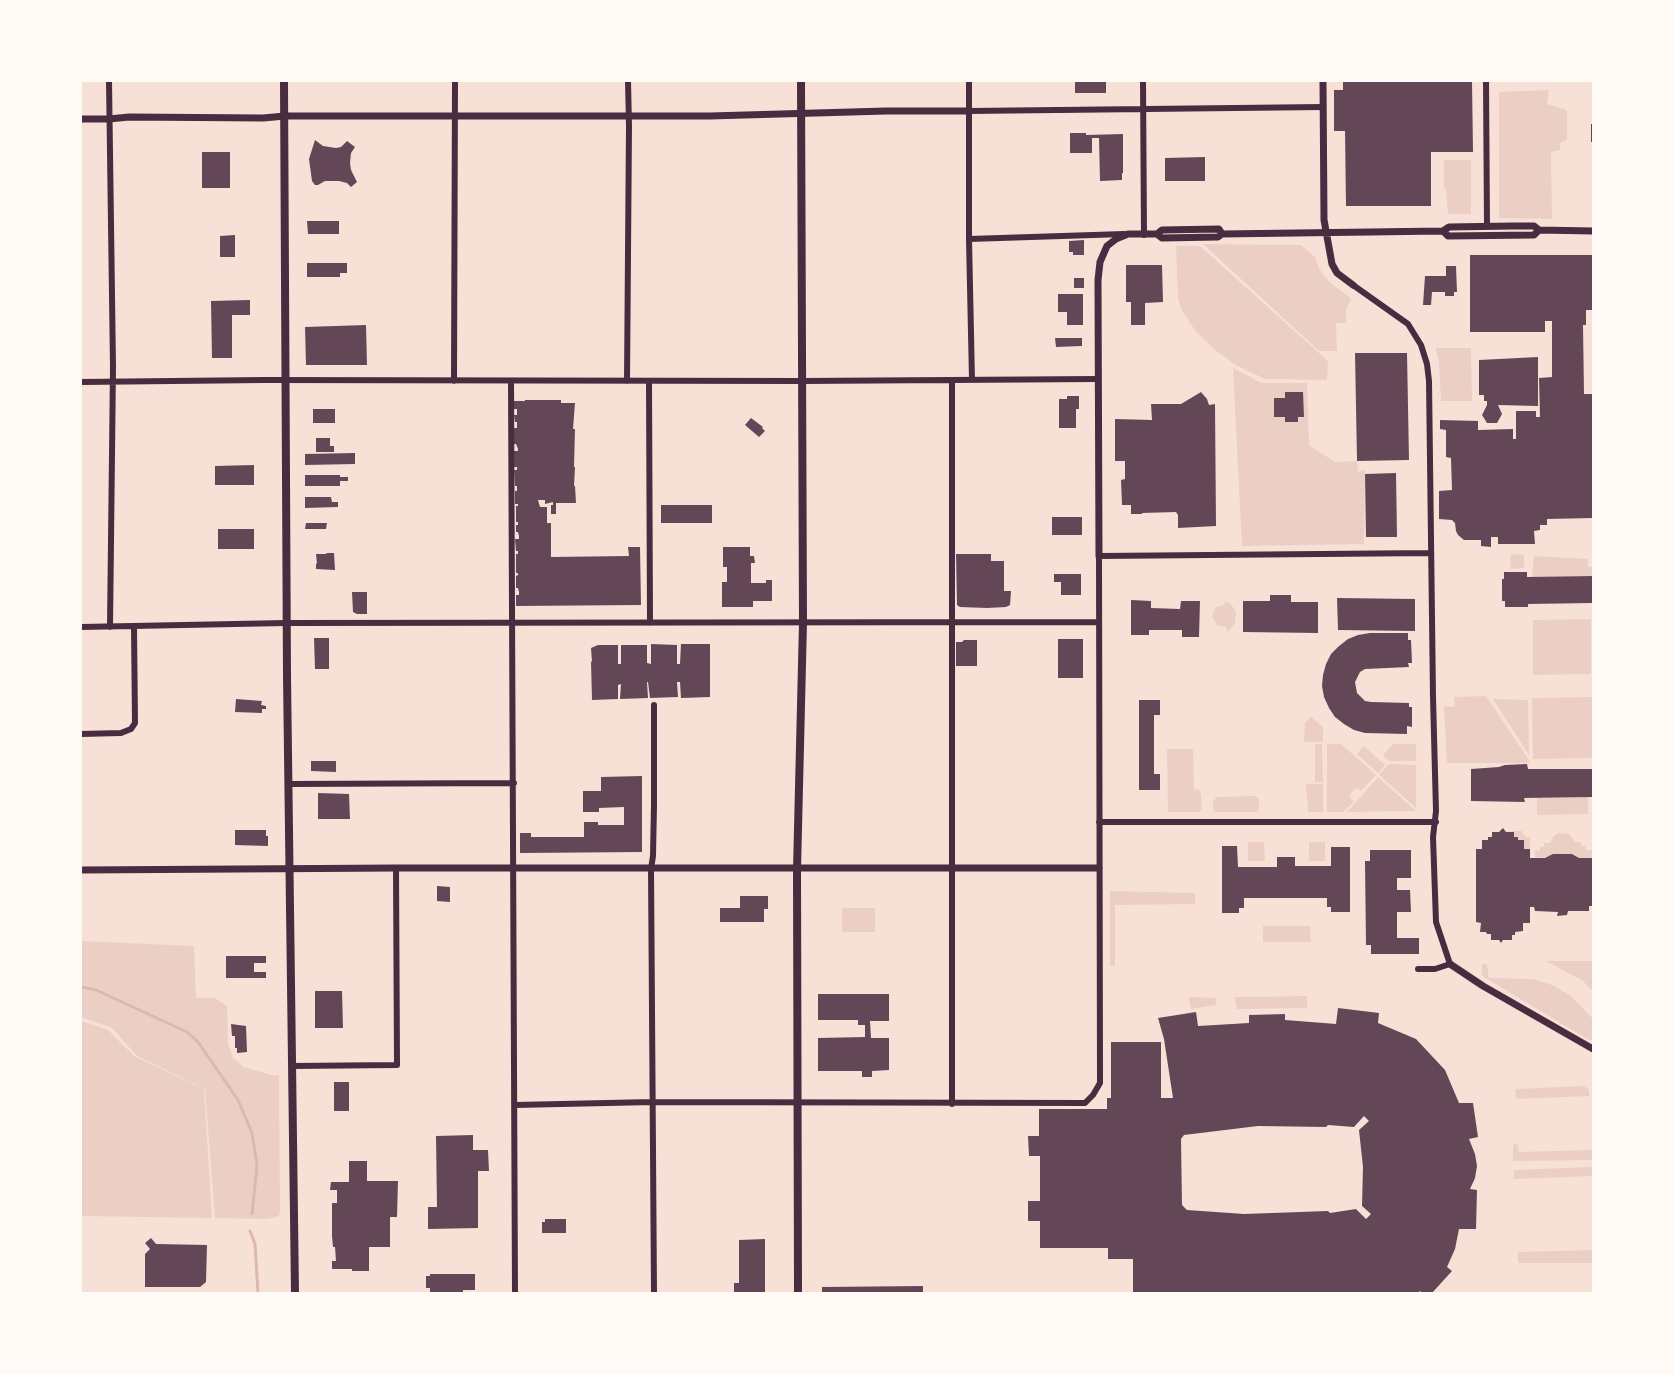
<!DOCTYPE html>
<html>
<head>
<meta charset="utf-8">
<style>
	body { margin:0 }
	#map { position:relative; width:1674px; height:1374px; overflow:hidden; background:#f7e1d7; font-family:Montserrat,sans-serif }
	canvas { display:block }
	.frame { position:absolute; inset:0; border:82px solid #fffaf5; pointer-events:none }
</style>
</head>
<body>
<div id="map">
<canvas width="1674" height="1374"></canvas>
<div class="frame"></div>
</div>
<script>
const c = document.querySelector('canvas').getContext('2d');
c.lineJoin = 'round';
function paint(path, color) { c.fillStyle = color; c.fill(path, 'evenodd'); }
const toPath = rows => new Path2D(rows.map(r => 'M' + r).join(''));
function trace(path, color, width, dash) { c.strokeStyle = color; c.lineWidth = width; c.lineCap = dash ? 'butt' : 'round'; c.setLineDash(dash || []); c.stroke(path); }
const green = toPath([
	[1549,90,1547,104,1567,110,1567,140,1560,143,1560,150,1551,152,1552,219,1499,218,1499,92],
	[1444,160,1471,160,1471,214,1448,214,1446,189,1444,189],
	[1203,244,1301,245,1315,257,1319,268,1325,277,1334,286,1351,298,1346,310,1346,323,1336,323,1337,351,1319,351],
	[1176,246,1200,246,1328,361,1327,380,1265,379,1236,365,1215,350,1197,333,1182,311,1178,299],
	[1436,348,1471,348,1472,401,1441,401,1439,364],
	[1233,368,1262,383,1307,383,1309,445,1335,462,1357,461,1358,472,1365,470,1364,544,1242,546],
	[1511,554,1524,555,1524,568,1510,569],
	[1534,556,1588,559,1588,567,1593,567,1592,576,1532,577],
	[1225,601,1231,604,1236,612,1235,623,1227,633,1227,628,1217,625,1212,616,1215,608,1225,604],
	[1591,619,1591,674,1533,675,1533,620],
	[1486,696,1531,763,1447,763,1444,706,1455,707,1454,697],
	[1592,697,1592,758,1533,759,1532,698],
	[1493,699,1528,700,1529,755],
	[1311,717,1323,727,1323,742,1304,742,1305,723],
	[1315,744,1322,744,1323,782,1315,782],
	[1327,744,1341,744,1376,775,1361,791,1358,788,1354,789,1349,796,1354,802,1343,812,1327,812],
	[1393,744,1416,744,1416,761,1389,761,1383,755],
	[1364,746,1385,765,1378,773,1357,754],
	[1167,749,1193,749,1194,789,1199,790,1201,794,1202,810,1199,812,1168,812],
	[1389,764,1416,765,1416,808,1379,775],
	[1378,777,1416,811,1347,812],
	[1306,784,1323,784,1323,812,1308,812],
	[1255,796,1259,799,1259,807,1257,812,1215,812,1213,808,1213,801,1217,797],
	[1588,797,1588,814,1537,815,1537,798],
	[1505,831,1522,831,1522,834,1525,834,1525,837,1530,837,1530,849,1524,849,1518,840,1518,837,1514,837,1514,832],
	[1559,833,1569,834,1575,842,1581,842,1581,846,1585,846,1586,850,1592,850,1592,858,1579,858,1572,854,1535,858,1535,851,1540,851,1540,847,1544,847,1544,843,1550,843,1554,836],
	[1248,842,1264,842,1265,861,1248,861],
	[1309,842,1325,842,1325,861,1309,861],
	[1110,891,1195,893,1195,904,1115,905,1115,966,1110,966],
	[842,908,875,908,875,932,842,932],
	[1263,926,1310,926,1311,942,1263,942],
	[81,941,194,946,196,998,215,998,227,1006,228,1043,233,1058,244,1067,271,1075,279,1075,280,1211,279,1216,267,1219,215,1218,205,1089,137,1056,112,1028,81,1017],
	[1546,961,1593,961,1593,991,1583,981],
	[1482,964,1487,964,1489,978,1533,979,1552,985,1571,996,1593,1019,1593,1040,1589,1040,1482,976],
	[1307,996,1307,1008,1237,1009,1235,997],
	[1189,997,1216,998,1216,1005,1191,1009],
	[81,1021,108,1030,134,1056,204,1089,212,1218,81,1216],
	[1584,1086,1589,1090,1589,1096,1516,1099,1515,1090,1517,1089],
	[1514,1144,1517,1144,1519,1152,1593,1150,1593,1160,1513,1161,1513,1146],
	[1593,1167,1593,1176,1514,1179,1514,1170],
	[1593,1250,1593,1263,1518,1263,1518,1252]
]);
const stream = toPath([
	[81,987,96,990,187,1032,198,1042,238,1100,252,1133,257,1165,252,1214],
	[250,1231,255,1244,258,1293]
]);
const building = toPath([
	[1075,81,1106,81,1106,93,1075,93],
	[1343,81,1472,81,1473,152,1431,152,1431,206,1346,206,1345,131,1334,131,1334,90,1343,90],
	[1591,124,1593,124,1593,142,1591,142],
	[1070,133,1086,133,1086,135,1123,134,1123,173,1122,173,1122,180,1100,181,1099,138,1092,138,1092,153,1070,153],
	[315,140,323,146,336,148,341,147,347,141,355,147,351,153,350,163,351,170,357,182,351,187,347,183,339,181,325,181,318,185,315,185,312,181,309,159],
	[202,152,230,152,230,188,202,188],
	[1205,157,1205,181,1165,181,1165,158],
	[307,221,339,221,339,234,308,234],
	[235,235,235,257,220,257,220,236],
	[1084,240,1084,255,1073,255,1073,252,1069,252,1069,241],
	[1470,255,1593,255,1593,310,1586,310,1586,325,1583,325,1584,394,1593,394,1593,518,1547,519,1547,525,1540,525,1540,530,1534,531,1535,544,1498,544,1498,537,1491,537,1491,547,1481,546,1481,540,1464,540,1458,535,1456,531,1455,523,1452,520,1439,519,1439,491,1452,490,1451,458,1446,457,1446,430,1440,429,1440,420,1478,421,1478,430,1513,429,1513,439,1516,439,1516,411,1536,411,1536,417,1540,417,1539,378,1552,377,1552,321,1545,321,1545,332,1470,332],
	[307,263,347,263,347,273,340,273,340,277,307,277],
	[1126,265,1162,265,1163,302,1145,303,1145,325,1131,325,1131,302,1126,302],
	[1446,266,1456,266,1457,292,1454,292,1454,296,1445,296,1445,292,1432,292,1431,305,1423,305,1425,276,1446,276],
	[1074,278,1084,278,1084,288,1074,288],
	[1058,294,1083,294,1083,325,1067,325,1067,312,1058,312],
	[250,300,250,315,232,315,232,358,212,358,211,301],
	[366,325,367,365,306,365,305,327],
	[1055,338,1082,338,1082,346,1056,347],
	[1355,353,1407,353,1409,460,1357,461],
	[1538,357,1538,406,1498,405,1502,414,1497,423,1487,423,1482,415,1487,405,1487,401,1484,401,1484,395,1479,395,1479,360],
	[1201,392,1207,399,1209,405,1215,404,1216,526,1178,528,1178,515,1176,512,1142,513,1142,514,1131,514,1131,505,1122,505,1121,480,1125,479,1125,461,1115,461,1115,419,1152,420,1151,404,1181,404],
	[1285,392,1303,392,1304,417,1298,417,1298,422,1285,422,1285,417,1274,417,1274,398,1285,398],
	[1067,396,1079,396,1079,409,1076,409,1076,428,1059,428,1059,399,1067,399],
	[525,400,561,400,561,403,575,403,573,429,575,429,574,467,575,467,574,486,575,486,576,503,556,503,556,514,551,514,551,505,553,505,553,502,545,504,545,500,538,500,540,507,547,507,547,523,551,523,551,557,629,556,628,547,640,547,641,605,516,606,516,595,519,595,519,592,518,588,516,588,516,576,518,575,518,573,516,573,516,554,518,554,518,551,516,551,515,539,519,539,519,536,518,532,516,532,516,525,518,525,518,522,516,522,516,506,518,506,518,504,515,504,515,491,517,491,517,486,515,486,514,470,517,470,517,467,514,467,514,451,518,451,518,449,516,444,514,444,514,428,517,428,517,422,515,422,514,415,517,415,517,409,514,409,514,401,525,401],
	[313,409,335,409,335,423,313,423],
	[751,418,763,427,762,428,765,431,759,437,745,425],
	[316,438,330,438,330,446,334,446,334,452,316,452],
	[355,453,355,464,305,465,305,454],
	[254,465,254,485,215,485,215,466],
	[1396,473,1397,537,1366,537,1365,474],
	[305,475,340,475,340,477,348,477,348,481,340,481,340,486,305,486],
	[305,497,331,497,332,502,338,502,338,507,305,508],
	[661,505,712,505,712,523,661,523],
	[1052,517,1082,517,1082,535,1052,535],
	[306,523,327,523,326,529,305,529],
	[218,529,254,529,254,549,218,549],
	[723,547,750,547,750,556,754,556,755,563,751,563,751,583,766,583,766,580,772,580,772,601,753,601,753,607,722,607,722,582,727,582,727,567,723,567],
	[327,553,334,553,335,570,316,569,316,564,317,563,316,554,326,554],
	[956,554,991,554,991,561,1004,561,1004,591,1011,591,1010,605,1006,607,987,608,960,607,957,605],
	[1504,572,1527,572,1527,577,1593,576,1593,603,1528,604,1528,607,1505,607,1505,601,1502,601,1502,579,1504,579],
	[1054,574,1081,574,1081,595,1061,595,1061,582,1054,582],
	[352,592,367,592,367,614,357,614,353,612],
	[1270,595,1291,595,1291,602,1318,602,1318,633,1243,632,1243,601,1270,601],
	[1337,598,1415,599,1415,631,1338,630],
	[1131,600,1151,601,1151,608,1180,609,1181,601,1200,601,1199,637,1182,637,1182,630,1149,630,1149,635,1131,635],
	[1370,633,1408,633,1408,640,1411,640,1412,663,1408,663,1409,667,1365,669,1360,672,1355,682,1357,693,1365,701,1371,702,1409,703,1409,707,1412,707,1412,727,1407,726,1407,734,1365,733,1354,730,1344,724,1335,717,1329,708,1324,697,1322,686,1323,675,1326,664,1331,654,1339,646,1348,639,1358,635],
	[314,638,329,638,329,669,315,669],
	[1058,639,1083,639,1083,678,1058,678],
	[964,640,977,640,977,666,956,666,956,642,962,642],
	[651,644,677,645,677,664,680,664,681,644,710,644,710,697,681,698,680,682,677,682,678,697,650,698,648,682,647,682,648,698,620,699,621,684,618,685,618,699,592,700,591,661,592,662,591,648,598,645,618,645,618,664,621,664,621,645,647,645,647,663,651,664],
	[236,699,262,701,261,705,266,706,266,709,262,709,262,713,235,712],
	[1139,700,1160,700,1160,715,1154,715,1154,774,1160,774,1160,790,1139,790],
	[311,761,336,761,336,772,311,771],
	[1527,764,1528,769,1593,769,1593,797,1524,798,1525,802,1471,801,1471,769,1499,767,1505,765],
	[642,776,642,852,520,853,520,833,531,833,531,837,584,837,584,822,598,822,598,825,624,825,624,807,599,808,599,812,583,812,583,791,601,791,601,777],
	[318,793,349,794,350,819,318,819],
	[1503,828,1506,832,1514,832,1514,837,1518,837,1518,840,1524,840,1524,849,1530,849,1530,858,1545,858,1553,854,1572,854,1579,858,1593,858,1593,906,1589,906,1589,911,1568,911,1567,915,1557,916,1558,912,1535,911,1534,907,1530,907,1530,923,1523,923,1523,931,1515,932,1515,935,1512,935,1512,940,1503,940,1501,943,1499,940,1491,940,1491,934,1487,934,1486,932,1480,932,1481,923,1476,922,1476,849,1482,849,1482,840,1488,840,1488,837,1492,837,1492,832,1499,832],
	[235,830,266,830,266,836,268,836,268,846,235,845],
	[1222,846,1237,846,1238,867,1277,867,1277,857,1295,857,1295,866,1331,866,1331,847,1350,847,1350,912,1331,912,1331,907,1327,907,1327,898,1244,898,1244,908,1239,908,1239,913,1222,913],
	[1370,850,1411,850,1411,878,1397,878,1397,890,1410,890,1411,912,1397,912,1397,938,1419,938,1419,954,1371,954,1371,945,1366,945,1365,861,1370,861],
	[437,886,450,887,450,902,437,901],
	[740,896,768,896,768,909,764,909,764,922,720,922,720,908,740,908],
	[226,956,266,956,266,963,254,963,254,972,266,972,266,978,226,978],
	[315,991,342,991,343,1028,315,1028],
	[818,994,889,994,889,1021,870,1021,871,1038,889,1038,889,1070,872,1071,872,1077,862,1077,862,1071,818,1071,818,1038,865,1037,865,1025,858,1025,858,1020,818,1020],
	[1338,1008,1379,1013,1378,1023,1416,1039,1445,1070,1459,1103,1473,1103,1478,1137,1469,1139,1475,1154,1477,1166,1475,1178,1470,1189,1477,1190,1476,1229,1459,1229,1455,1249,1447,1267,1452,1271,1432,1293,1422,1293,1420,1291,1418,1293,1133,1293,1133,1259,1108,1259,1108,1248,1040,1248,1040,1221,1028,1221,1028,1201,1040,1201,1040,1156,1029,1156,1028,1136,1039,1136,1039,1109,1107,1109,1107,1098,1111,1098,1111,1042,1161,1042,1161,1098,1173,1098,1164,1039,1158,1018,1196,1012,1198,1026,1249,1023,1249,1015,1285,1014,1285,1020,1336,1024],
	[1364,1116,1369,1121,1359,1130,1363,1167,1362,1206,1371,1214,1366,1219,1356,1209,1330,1213,1328,1211,1244,1214,1187,1210,1182,1205,1181,1139,1184,1135,1258,1126,1326,1127,1328,1125,1354,1127],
	[231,1024,246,1026,247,1052,237,1053,237,1048,235,1048,235,1036,232,1036],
	[334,1082,349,1082,349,1111,334,1111],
	[473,1135,473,1150,488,1150,489,1171,478,1171,478,1228,428,1229,428,1207,437,1207,436,1136],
	[349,1161,367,1161,367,1181,398,1181,397,1217,390,1217,390,1247,369,1247,369,1271,352,1271,352,1269,332,1269,332,1261,336,1261,335,1247,333,1247,332,1236,332,1203,337,1203,337,1190,330,1190,331,1182,349,1182],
	[545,1219,566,1219,566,1233,542,1233,542,1222,545,1222],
	[151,1238,156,1244,207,1245,206,1282,200,1287,145,1287,145,1254,150,1249,145,1243],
	[765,1239,765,1293,734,1293,734,1283,739,1283,739,1240],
	[430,1274,475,1274,475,1290,463,1290,463,1293,430,1293,430,1288,426,1288,426,1276,430,1276],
	[923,1286,923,1293,822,1293,822,1287]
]);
const minor = toPath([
	[109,81,113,367,110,627],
	[969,81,969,239,972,380],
	[1143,81,1144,235],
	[1486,81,1487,226],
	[969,111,1323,107],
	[969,239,1124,234],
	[1353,285,1408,324,1421,345,1427,364,1429,381,1433,697,1436,811,1433,837,1436,922,1450,964,1435,969,1418,969],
	[952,380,952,1104],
	[454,381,455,81],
	[511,381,515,1293],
	[627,381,629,126,628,81],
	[649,381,650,623],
	[81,382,264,380,802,381,1097,379],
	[81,627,286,623,1098,622],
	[654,705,654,805,653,856,651,869,654,1293],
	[81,734,121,733,131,729,135,723,134,626],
	[288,784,514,783],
	[1099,822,1436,822],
	[292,1066,397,1065,396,868],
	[515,1105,653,1102,1085,1103,1093,1095,1100,1083,1099,556,1431,553]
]);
const tertiary = toPath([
	[1323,81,1324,220,1332,264,1337,273,1353,285],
	[81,119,109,119,129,117,263,118,285,116,710,116,886,111,969,111],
	[1443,231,1448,236,1534,235,1539,230],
	[1157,234,1162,238,1218,237,1222,234,1443,231,1449,227,1513,226,1534,226,1539,230,1593,231],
	[1099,556,1098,280,1100,262,1107,246,1116,239,1128,234,1157,234,1162,230,1219,229,1222,234],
	[81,870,396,868,1099,868],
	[1450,964,1483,986,1593,1049]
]);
const secondary = toPath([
	[284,81,287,676,295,1293],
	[798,1293,797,869,803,623,801,81]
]);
paint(green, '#ebcfc5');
trace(stream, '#dcb8b0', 3);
paint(building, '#644757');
trace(minor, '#4a2c40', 6);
trace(tertiary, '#4a2c40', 7);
trace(secondary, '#4a2c40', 8);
</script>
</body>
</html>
